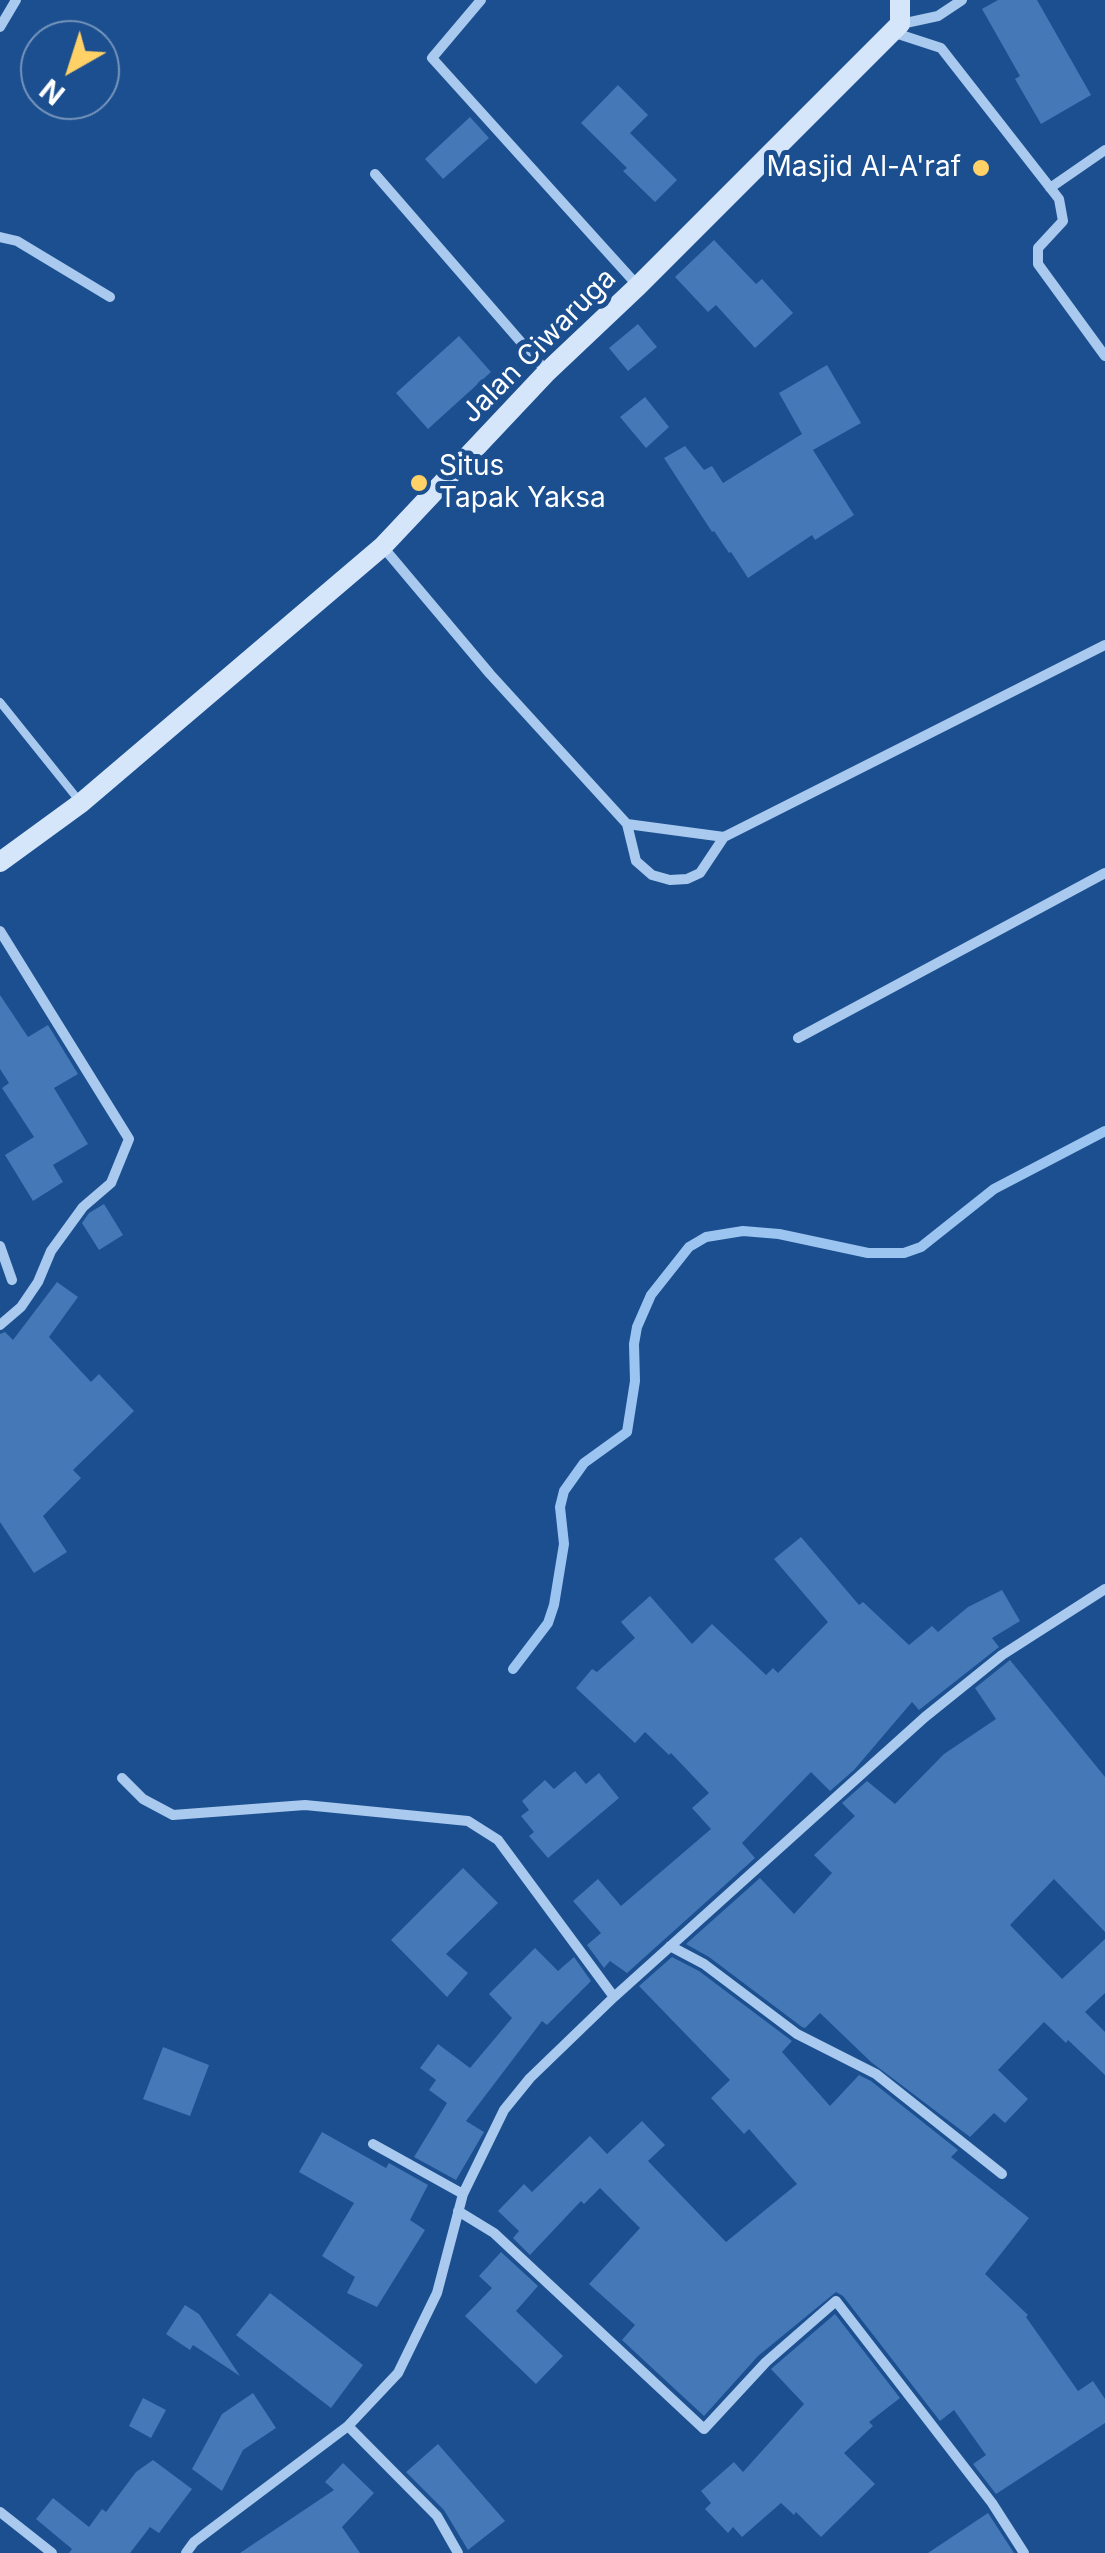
<!DOCTYPE html>
<html>
<head>
<meta charset="utf-8">
<style>
	body { margin:0 }
	#map { position:relative; width:1105px; height:2553px; overflow:hidden; background:#1b4f8f; font-family:Inter,sans-serif }
	canvas { display:block }
	.north { position:absolute; left:20px; top:20px; width:100px; height:100px; box-sizing:border-box; background:#1b4f8f; border:2px solid #7695bc; border-radius:50%; rotate:219deg; font-size:28px; font-weight:700; line-height:40px; text-align:center; color:#fff }
	.north::after { content:''; display:block; margin:auto; width:35px; height:45px; background:#ffd166; clip-path:polygon(50% 0,100% 100%,50% 72%,0 100%) }
</style>
</head>
<body>
<div id="map">
<canvas width="1105" height="2553"></canvas>
<div class="north">N</div>
</div>
<script>
const c = document.querySelector('canvas').getContext('2d');
c.lineJoin = 'round';
const toPath = rows => new Path2D(rows.map(r => 'M' + r).join(''));
function trace(path, color, width, dash) { c.strokeStyle = color; c.lineWidth = width; c.lineCap = dash ? 'butt' : 'round'; c.setLineDash(dash || []); c.stroke(path); }
function paint(path, color) { c.fillStyle = color; c.fill(path, 'evenodd'); }
function drawText(font, color, halo, rows, align = 'center') {
  c.font = font + ' Inter,sans-serif'; c.lineWidth = 10; c.setLineDash([]); c.textBaseline = 'middle'; c.strokeStyle = halo; c.fillStyle = color; for (const [text, x, y, turn = 0] of rows) {
    c.save(); c.translate(x, y); c.rotate((+turn || 0) * Math.PI / 180); c.textAlign = isNaN(turn) ? turn : align; if (halo) c.strokeText(text, 0, 0); c.fillText(text, 0, 0); c.restore();
  }
}
const stream = toPath([
	[513,1669,548,1623,554,1605,564,1544,560,1507,564,1491,584,1463,627,1432,635,1381,634,1344,637,1327,651,1295,689,1247,706,1237,743,1231,779,1234,868,1253,904,1253,921,1247,994,1189,1105,1131]
]);
const building = toPath([
	[998,0,1037,0,1091,95,1041,124,1015,79,1020,76,982,9],
	[618,85,648,115,630,133,677,180,655,202,623,171,627,168,581,123],
	[470,117,489,138,443,179,425,159],
	[714,240,756,284,762,279,793,313,755,348,716,305,708,312,675,277],
	[638,324,657,347,628,371,609,348],
	[459,336,491,372,428,429,396,393],
	[827,365,861,423,813,450,854,515,815,540,812,535,748,578,731,552,729,553,714,531,712,532,664,458,685,446,704,470,712,466,723,483,802,434,779,393],
	[645,397,669,427,646,448,620,417],
	[0,995,28,1037,48,1025,78,1074,54,1088,88,1144,53,1165,63,1182,33,1201,5,1155,34,1137,2,1088,9,1083,0,1069],
	[104,1204,123,1235,99,1250,82,1223,89,1213],
	[57,1282,78,1297,49,1337,91,1382,99,1374,134,1411,73,1470,81,1478,43,1516,67,1552,34,1573,0,1522,0,1334,5,1332,13,1340],
	[801,1537,859,1605,863,1602,909,1645,932,1626,938,1632,968,1607,1002,1590,1020,1621,992,1638,999,1647,919,1710,912,1702,854,1770,830,1791,811,1772,742,1843,755,1858,627,1973,610,1961,604,1968,587,1945,601,1933,573,1901,598,1879,621,1906,711,1829,692,1808,709,1793,671,1753,669,1755,645,1732,635,1743,576,1688,592,1669,597,1672,635,1638,621,1622,650,1596,692,1644,712,1624,766,1675,773,1668,778,1673,828,1622,774,1559],
	[1010,1660,1105,1777,1105,1932,1054,1879,1010,1925,1062,1979,1105,1939,1105,1993,1085,2012,1105,2032,1105,2075,1068,2040,1066,2043,1044,2022,998,2070,1028,2099,1005,2123,994,2113,970,2137,871,2062,820,2013,805,2028,802,2027,709,1957,686,1944,760,1878,794,1914,832,1873,814,1855,855,1816,842,1803,867,1781,895,1804,944,1754,996,1719,975,1688],
	[575,1771,586,1784,599,1773,619,1798,548,1858,529,1836,534,1832,521,1816,529,1810,522,1801,545,1780,554,1789],
	[463,1868,498,1903,446,1954,468,1973,447,1997,391,1940],
	[535,1948,558,1971,574,1957,591,1981,547,2025,542,2021,466,2121,484,2132,456,2180,414,2157,447,2103,429,2090,436,2080,420,2068,438,2044,470,2068,512,2018,489,1994],
	[672,1957,699,1971,792,2041,782,2052,830,2106,859,2075,871,2081,958,2150,951,2157,1029,2218,985,2274,1028,2315,1026,2317,1078,2391,1093,2381,1105,2399,1105,2423,996,2494,973,2464,986,2455,954,2410,940,2421,843,2296,836,2292,758,2356,704,2416,622,2340,635,2325,589,2284,640,2228,600,2188,584,2204,581,2201,530,2255,513,2238,519,2231,498,2211,524,2184,532,2192,590,2136,607,2154,642,2121,665,2145,648,2161,726,2242,797,2184,749,2129,744,2134,711,2098,730,2080,639,1986],
	[163,2047,209,2065,190,2116,143,2099],
	[322,2132,386,2168,389,2163,428,2185,410,2220,425,2230,377,2307,347,2293,355,2277,322,2256,354,2203,299,2172],
	[501,2252,538,2286,516,2311,563,2356,536,2384,465,2316,492,2288,479,2276],
	[270,2293,363,2365,331,2408,236,2335],
	[185,2305,199,2314,240,2376,193,2345,190,2350,166,2334],
	[835,2314,900,2398,869,2422,873,2426,844,2453,875,2484,821,2537,796,2512,794,2515,781,2503,742,2537,733,2527,728,2533,705,2509,711,2503,701,2491,734,2462,743,2472,804,2404,771,2369],
	[253,2393,276,2428,243,2450,222,2491,192,2469,222,2414],
	[143,2398,166,2410,151,2438,129,2426],
	[438,2444,505,2521,468,2550,444,2510,406,2472],
	[153,2460,192,2489,159,2533,150,2527,130,2553,69,2553,72,2549,36,2519,53,2498,89,2527,102,2509,106,2512,136,2472],
	[343,2463,374,2493,342,2527,360,2553,240,2553,334,2490,325,2482],
	[988,2513,1014,2553,928,2553]
]);
const lane = toPath([
	[0,702,81,803]
]);
const street = toPath([
	[481,0,432,58,638,286],
	[901,24,938,16,962,0],
	[0,27,16,0],
	[892,32,941,48,1059,199,1063,221,1038,248,1038,264,1105,356],
	[375,174,547,372],
	[1050,188,1105,150],
	[0,237,17,241,110,297],
	[383,547,490,674,627,824,724,837,1105,645],
	[627,824,636,861,652,875,670,880,687,879,700,873,724,837],
	[0,931,129,1139,111,1183,83,1207,51,1251,38,1282,21,1307,0,1325],
	[798,1038,1105,873],
	[0,1246,12,1280],
	[122,1778,143,1799,173,1815,305,1805,468,1821,498,1840,614,1997],
	[670,1946,704,1964,797,2034,876,2074,1002,2174],
	[373,2144,463,2194],
	[458,2211,494,2233,704,2429,766,2362,836,2301,992,2503,1024,2553],
	[348,2426,437,2516,458,2553],
	[0,2512,52,2553],
	[186,2553,194,2542,348,2426,398,2373,437,2293,463,2194,504,2110,530,2078,614,1997,925,1717,1002,1655,1105,1589]
]);
const secondary = toPath([
	[0,862,81,803,383,546,547,372,638,286,900,24,900,0]
]);
const markers = [
	[981,168,10,"#ffd166"],
	[419,483,10,"#ffd166"]
];
const poiNames = [
	["Masjid Al-A'raf",961,168],
	["Situs",439,467,"left"],
	["Tapak Yaksa",439,499,"left"]
];
const streetNames = [
	["Jalan Ciwaruga",539,346,-45]
];
trace(stream, '#9cc4f0', 10);
paint(building, '#4478b7');
trace(lane, '#a9c9ee', 8);
trace(street, '#a9c9ee', 10);
trace(secondary, '#d6e6fa', 20);
for (const [x, y, r, color] of markers) { const dot = new Path2D(); dot.arc(x, y, r, 0, 2 * Math.PI); c.fillStyle = color; c.fill(dot); trace(dot, '#1b4f8f', 4); }
drawText('28px', '#fff', '#1b4f8f', poiNames, 'right');
drawText('28px', '#fff', '#1b4f8f', streetNames);
</script>
</body>
</html>
